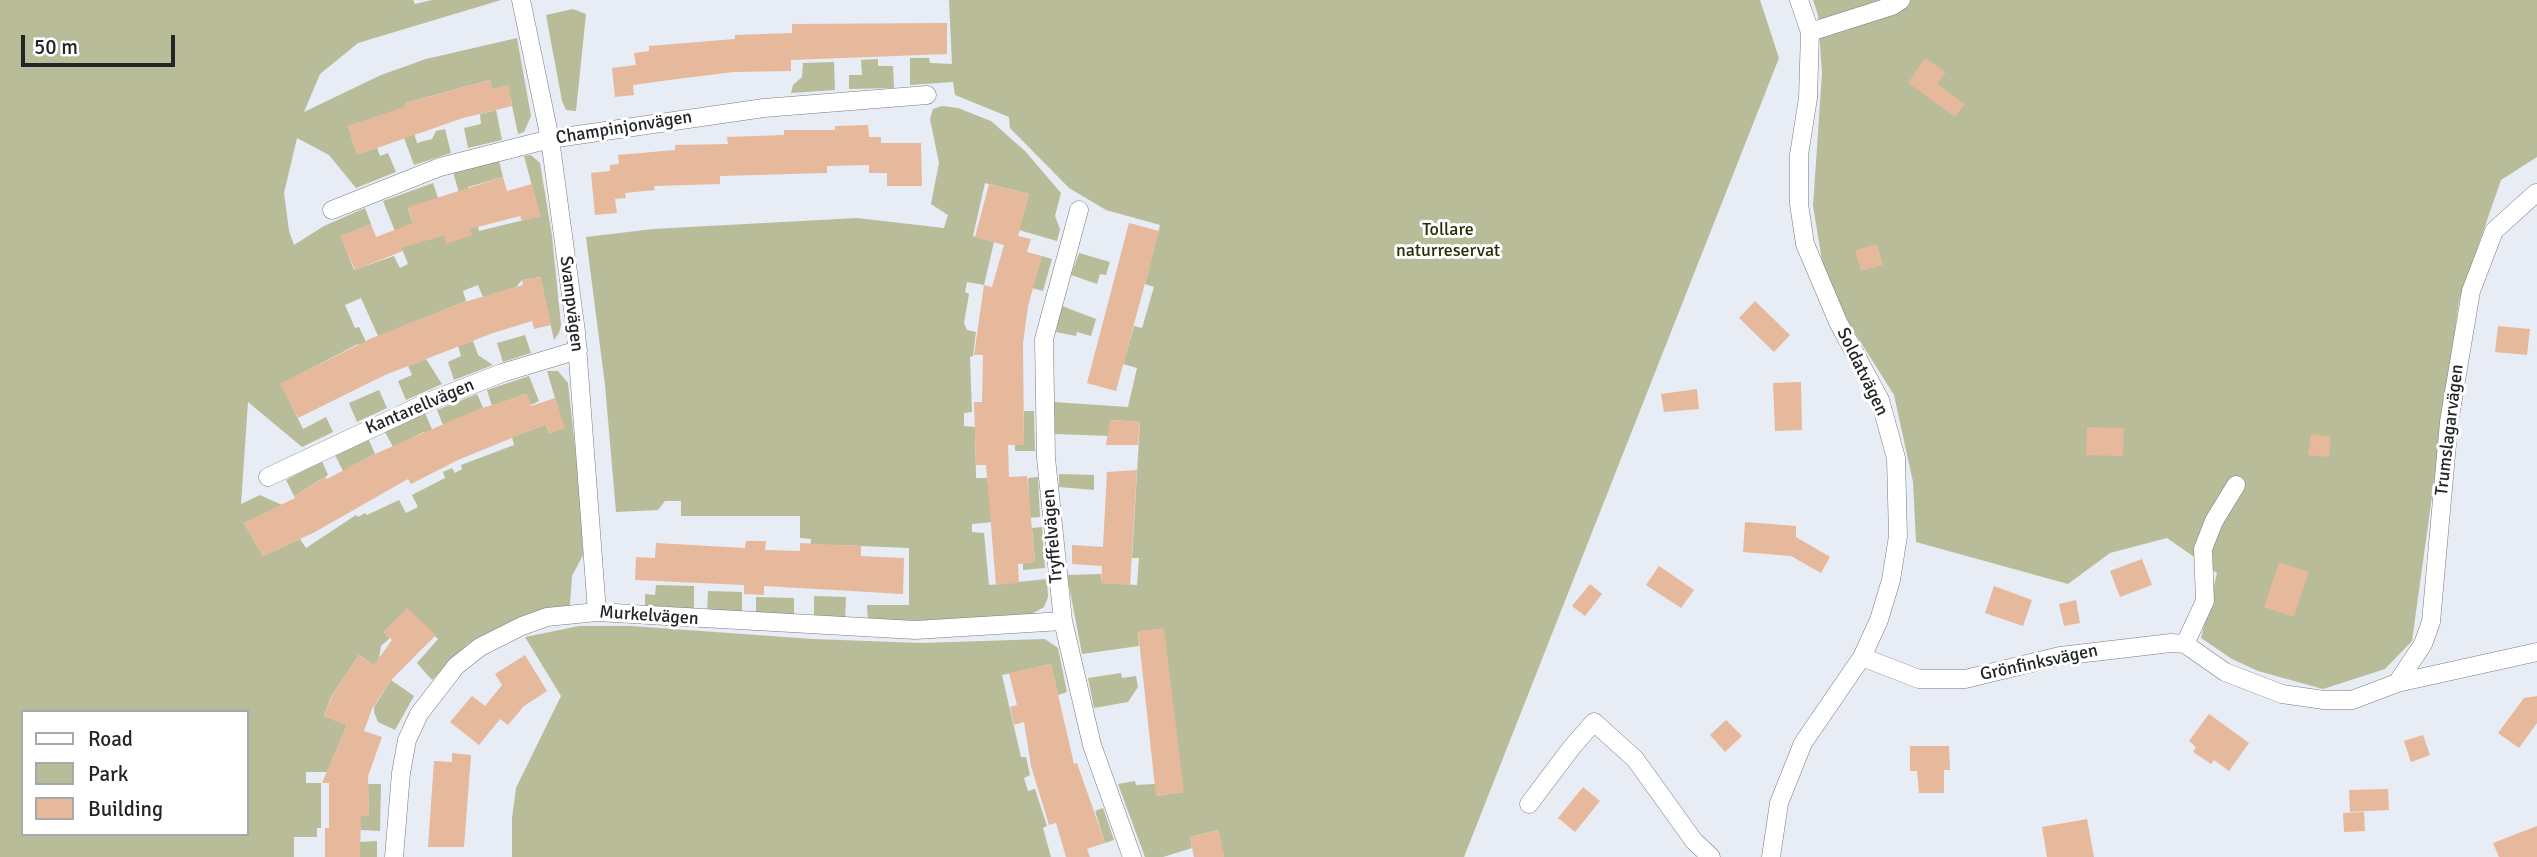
<!DOCTYPE html>
<html>
<head>
<meta charset="utf-8">
<style>
	body { margin:0 }
	#map { position:relative; width:2537px; height:857px; overflow:hidden; background:#e8ecf4; font-family:Signika,sans-serif }
	canvas { display:block }
	.legend { position:absolute; left:21px; top:710px; width:228px; height:126px; box-sizing:border-box; background:#fff; border:2px solid #a7a8a9; margin:0; padding:9px 12px; list-style:none; font-size:21px; color:#242528 }
	.legend li { display:flex; align-items:center; gap:14px; height:35px }
	.legend b { width:35px; border:2px solid #a7a8a9 }
	.scale { position:absolute; left:21px; top:35px; width:154px; height:32px; box-sizing:border-box; border:4px solid #242528; border-top:0; padding-left:9px; font-size:21px; line-height:24px; white-space:nowrap; color:#242528; -webkit-text-stroke:5px #fff; paint-order:stroke }
</style>
</head>
<body>
<div id="map">
<canvas width="2537" height="857"></canvas>
<ul class="legend">
<li><b style="height:9px;background:#fff"></b>Road</li>
<li><b style="height:19px;background:#b8bc98"></b>Park</li>
<li><b style="height:19px;background:#e6b89c"></b>Building</li>
</ul>
<div class="scale">50 m</div>
</div>
<script>
const c = document.querySelector('canvas').getContext('2d');
c.lineJoin = 'round';
function paint(path, color) { c.fillStyle = color; c.fill(path, 'evenodd'); }
const toPath = rows => new Path2D(rows.map(r => 'M' + r).join(''));
function trace(path, color, width, dash) { c.strokeStyle = color; c.lineWidth = width; c.lineCap = dash ? 'butt' : 'round'; c.setLineDash(dash || []); c.stroke(path); }
function drawText(font, color, halo, rows, align = 'center') {
  c.font = font + ' Signika,sans-serif'; c.lineWidth = 6; c.setLineDash([]); c.textBaseline = 'middle'; c.strokeStyle = halo; c.fillStyle = color; for (const [text, x, y, turn = 0] of rows) {
    c.save(); c.translate(x, y); c.rotate((+turn || 0) * Math.PI / 180); c.textAlign = isNaN(turn) ? turn : align; if (halo) c.strokeText(text, 0, 0); c.fillText(text, 0, 0); c.restore();
  }
}
const green = toPath([
	[0,0,413,0,415,4,432,0,501,0,358,43,320,74,304,112,381,75,426,59,517,38,531,116,524,132,518,134,508,86,492,89,490,80,405,103,417,143,432,139,436,131,445,129,451,153,414,165,394,111,348,126,357,154,377,148,380,156,388,153,396,172,356,188,329,155,297,138,284,193,289,231,294,245,324,226,365,208,371,224,341,236,354,270,394,256,400,268,408,264,383,201,433,183,438,198,408,208,419,242,444,235,447,243,471,235,453,172,499,161,503,177,468,187,479,231,540,216,524,156,531,155,540,163,552,236,561,325,559,333,554,340,540,277,522,280,516,287,483,297,478,285,463,291,466,301,378,336,361,298,345,305,355,328,359,327,369,348,362,351,358,344,281,384,303,429,326,417,333,432,302,447,248,402,241,504,260,495,282,505,244,523,263,556,300,539,306,548,356,515,358,517,365,513,367,515,399,500,406,513,418,507,412,495,445,478,443,472,452,468,455,473,462,469,461,465,514,445,512,437,539,427,546,424,549,433,564,428,547,371,558,371,568,383,581,502,583,555,572,576,570,605,516,619,469,643,432,680,417,663,438,639,407,609,384,632,390,638,381,646,379,658,374,665,359,655,331,697,324,716,347,725,327,772,306,772,306,783,321,783,321,828,317,828,317,837,294,837,294,857,0,857],
	[23,712,247,712,247,834,23,834],
	[949,0,1760,0,1779,58,1464,857,1224,857,1218,830,1190,837,1192,848,1163,857,1145,857,1118,784,1135,781,1136,785,1155,784,1157,796,1183,792,1138,631,1139,646,1082,654,1067,575,1101,574,1101,583,1137,585,1139,558,1132,558,1140,422,1111,420,1109,436,1055,434,1054,402,1128,407,1137,368,1123,364,1134,326,1142,328,1154,287,1145,284,1160,225,1106,210,1069,188,1010,128,1009,117,955,95,953,82,910,85,910,58,929,58,930,63,952,64],
	[1813,0,2537,0,2537,157,2501,180,2459,301,2412,641,2385,669,2323,689,2258,671,2232,659,2201,638,2217,573,2167,538,2110,553,2068,584,1916,542,1913,482,1894,395,1848,322,1823,266,1813,206,1822,74,1818,15],
	[573,9,586,14,576,111,566,110,562,101,546,15],
	[878,59,878,66,893,66,894,88,849,89,849,75,862,75,861,60],
	[834,62,835,90,791,93,793,85,802,77,803,63],
	[942,106,958,108,991,121,1025,151,1061,193,1055,216,1060,229,1057,241,1019,230,1029,194,985,183,973,236,994,242,984,285,967,282,965,292,969,294,964,323,967,330,976,332,973,356,970,357,972,412,964,413,964,426,975,427,976,478,987,478,993,522,972,524,972,532,984,533,989,585,1047,579,1048,597,1044,607,1030,615,868,623,867,605,909,605,909,548,837,545,810,560,811,539,800,538,800,516,681,516,681,501,665,501,658,510,616,512,605,385,586,237,653,229,857,218,944,228,948,215,931,204,939,163,930,119,933,109],
	[496,110,502,140,468,148,464,128,481,124,480,114],
	[1079,253,1110,262,1106,275,1100,274,1097,284,1071,275],
	[1042,256,1052,259,1043,291,1032,288],
	[1062,306,1096,319,1091,336,1077,332,1076,336,1056,332],
	[525,335,531,353,503,362,497,343],
	[473,341,478,355,493,365,454,380,448,362,461,356,458,346],
	[426,359,442,384,406,400,398,381,412,375,408,366],
	[529,376,539,401,531,405,526,394,492,406,487,390],
	[379,390,387,408,357,422,349,403],
	[477,394,485,412,443,425,437,410],
	[1024,411,1034,411,1035,451,1015,451,1015,445,1024,445],
	[425,413,434,434,427,437,424,432,393,447,385,432],
	[368,438,375,454,343,471,335,455],
	[322,461,328,475,294,496,286,480],
	[1059,474,1094,475,1094,490,1059,487],
	[1038,477,1040,517,1025,518,1029,510,1028,478],
	[1042,527,1045,568,1023,570,1023,563,1035,562,1032,528],
	[656,585,694,586,694,613,645,611,645,594,655,595],
	[708,591,742,592,742,616,707,614],
	[814,596,846,597,845,620,814,619],
	[756,597,794,598,794,618,756,616],
	[579,626,631,626,813,639,921,643,1045,639,1058,648,1067,692,1058,695,1051,664,1002,675,1021,757,1026,757,1030,775,1024,778,1028,791,1035,789,1047,826,1043,828,1051,857,512,857,512,818,516,788,561,696,525,637],
	[1121,673,1122,678,1136,676,1138,687,1128,702,1094,708,1088,678],
	[391,680,414,696,395,730,378,722,374,712,374,707],
	[368,784,381,784,380,831,361,830,358,816,369,816],
	[1103,808,1114,840,1105,843,1095,811],
	[377,841,377,857,360,857,360,842]
]);
const building = toPath([
	[947,23,947,54,791,60,791,71,734,72,677,79,633,85,634,95,615,97,612,68,636,65,634,53,649,51,649,46,735,39,735,35,792,33,792,24],
	[1925,58,1946,72,1937,84,1965,104,1955,117,1908,83],
	[490,80,492,89,508,85,512,106,463,118,357,155,348,126,406,106,405,103],
	[868,125,869,137,881,137,881,143,921,143,922,186,887,186,887,173,869,173,869,165,827,166,827,173,720,176,720,184,654,186,655,190,625,193,626,198,615,199,617,213,595,215,591,173,610,171,610,165,619,164,618,155,675,150,675,145,728,144,727,137,784,135,784,130,835,130,835,126],
	[503,177,507,191,532,184,540,216,522,221,520,216,470,229,472,235,446,244,444,235,402,248,403,251,355,270,340,236,371,224,376,237,413,223,408,207],
	[989,184,1029,194,1018,236,1031,239,1027,252,1042,256,1028,306,1023,343,1024,445,1008,445,1009,477,1027,476,1035,562,1018,564,1019,583,996,585,986,465,976,465,974,402,982,402,983,355,974,355,984,285,992,287,1004,245,975,237],
	[1129,223,1159,231,1116,391,1087,383],
	[1877,244,1883,265,1861,271,1855,250],
	[541,277,551,325,534,329,532,321,493,333,385,375,298,418,280,384,372,338,461,303,523,285,522,280],
	[1755,301,1790,335,1774,352,1739,318],
	[2498,326,2530,329,2527,355,2495,352],
	[1801,382,1802,430,1775,431,1773,383],
	[1697,389,1699,409,1664,412,1661,394],
	[527,394,531,406,555,398,565,428,549,433,546,424,458,460,411,484,408,479,315,532,263,556,244,523,295,498,294,496,325,477,327,479,375,454,476,410],
	[1110,420,1140,422,1138,445,1106,445],
	[2087,427,2124,428,2123,456,2086,455],
	[2311,434,2331,437,2329,457,2308,455],
	[1137,470,1130,585,1101,583,1102,566,1072,564,1072,545,1103,547,1107,472],
	[1745,522,1796,526,1796,537,1830,557,1821,573,1791,556,1743,552],
	[746,541,766,541,765,550,800,551,800,543,861,546,861,556,904,558,903,594,764,586,764,595,744,594,744,585,635,580,636,557,655,558,656,543,745,548],
	[2142,559,2152,585,2120,597,2110,571],
	[2279,562,2309,572,2294,617,2264,607],
	[1659,566,1694,590,1681,608,1646,585],
	[1590,584,1602,594,1585,616,1572,606],
	[1994,586,2032,600,2023,626,1985,613],
	[2076,600,2080,623,2064,626,2059,604],
	[407,608,436,635,391,680,372,709,364,731,382,737,368,776,369,816,361,816,360,857,325,857,325,828,329,828,329,783,322,783,347,725,324,716,332,696,359,655,374,665,392,640,384,632],
	[1164,628,1184,792,1156,796,1138,631],
	[525,655,547,691,524,706,508,725,500,719,479,745,450,722,472,696,485,706,502,685,495,674],
	[1051,664,1074,764,1077,763,1105,843,1087,849,1090,857,1066,857,1056,823,1049,825,1031,766,1024,722,1014,725,1010,707,1017,705,1009,673],
	[2537,696,2537,723,2519,748,2498,733,2524,698],
	[2209,714,2249,743,2229,771,2214,760,2211,764,2193,752,2196,747,2189,741],
	[1726,720,1742,736,1725,752,1710,735],
	[2423,735,2430,755,2411,762,2404,741],
	[1910,746,1949,746,1950,770,1944,770,1944,793,1919,793,1917,771,1910,771],
	[452,753,471,755,464,847,428,847,434,761,452,762],
	[1583,787,1600,801,1575,832,1558,818],
	[2388,789,2389,810,2350,812,2349,790],
	[2364,812,2365,831,2344,832,2343,813],
	[2087,819,2094,857,2047,857,2042,827],
	[2537,826,2537,857,2499,857,2493,843],
	[1219,830,1224,857,1194,857,1190,837]
]);
const minor = toPath([
	[521,0,550,139,576,332,597,612],
	[1799,0,1810,32],
	[332,210,440,167,550,139,764,108,927,95],
	[1079,210,1044,339,1046,458,1063,621,1092,745,1132,857],
	[268,477,428,402,502,373,578,350],
	[2185,644,2205,601,2203,549,2214,521,2236,485],
	[1862,657,1919,679,1965,679,2060,656,2171,643,2185,644,2225,672,2282,694,2324,700,2352,700,2397,683,2537,652],
	[2397,683,2423,644,2431,622,2449,422,2471,291,2494,231,2536,193],
	[1529,804,1572,747,1594,722,1635,759,1694,841,1711,857],
	[394,857,401,773,407,740,419,714,456,666,480,647,522,626,547,617,597,612,915,630,1063,621],
	[1771,857,1779,803,1803,743,1862,657,1879,620,1891,580,1898,536,1896,458,1880,400,1838,322,1805,244,1799,204,1799,155,1808,98,1810,32,1892,6,1901,0]
]);
const streetNames = [
	["Champinjonvägen",624,128,-9],
	["Svampvägen",571,304,83],
	["Soldatvägen",1862,372,64],
	["Kantarellvägen",420,407,-23],
	["Trumslagarvägen",2450,430,-83],
	["Tryffelvägen",1053,536,-95],
	["Murkelvägen",649,616,4],
	["Grönfinksvägen",2039,663,-12]
];
const parkNames = [
	["Tollare",1448,230],
	["naturreservat",1448,251]
];
paint(green, '#b8bc98');
paint(building, '#e6b89c');
trace(minor, '#787b82', 19);
trace(minor, '#fff', 18);
drawText('18px', '#242528', '#fff', streetNames);
drawText('18px', '#2a2c05', '#fff', parkNames);
</script>
</body>
</html>
